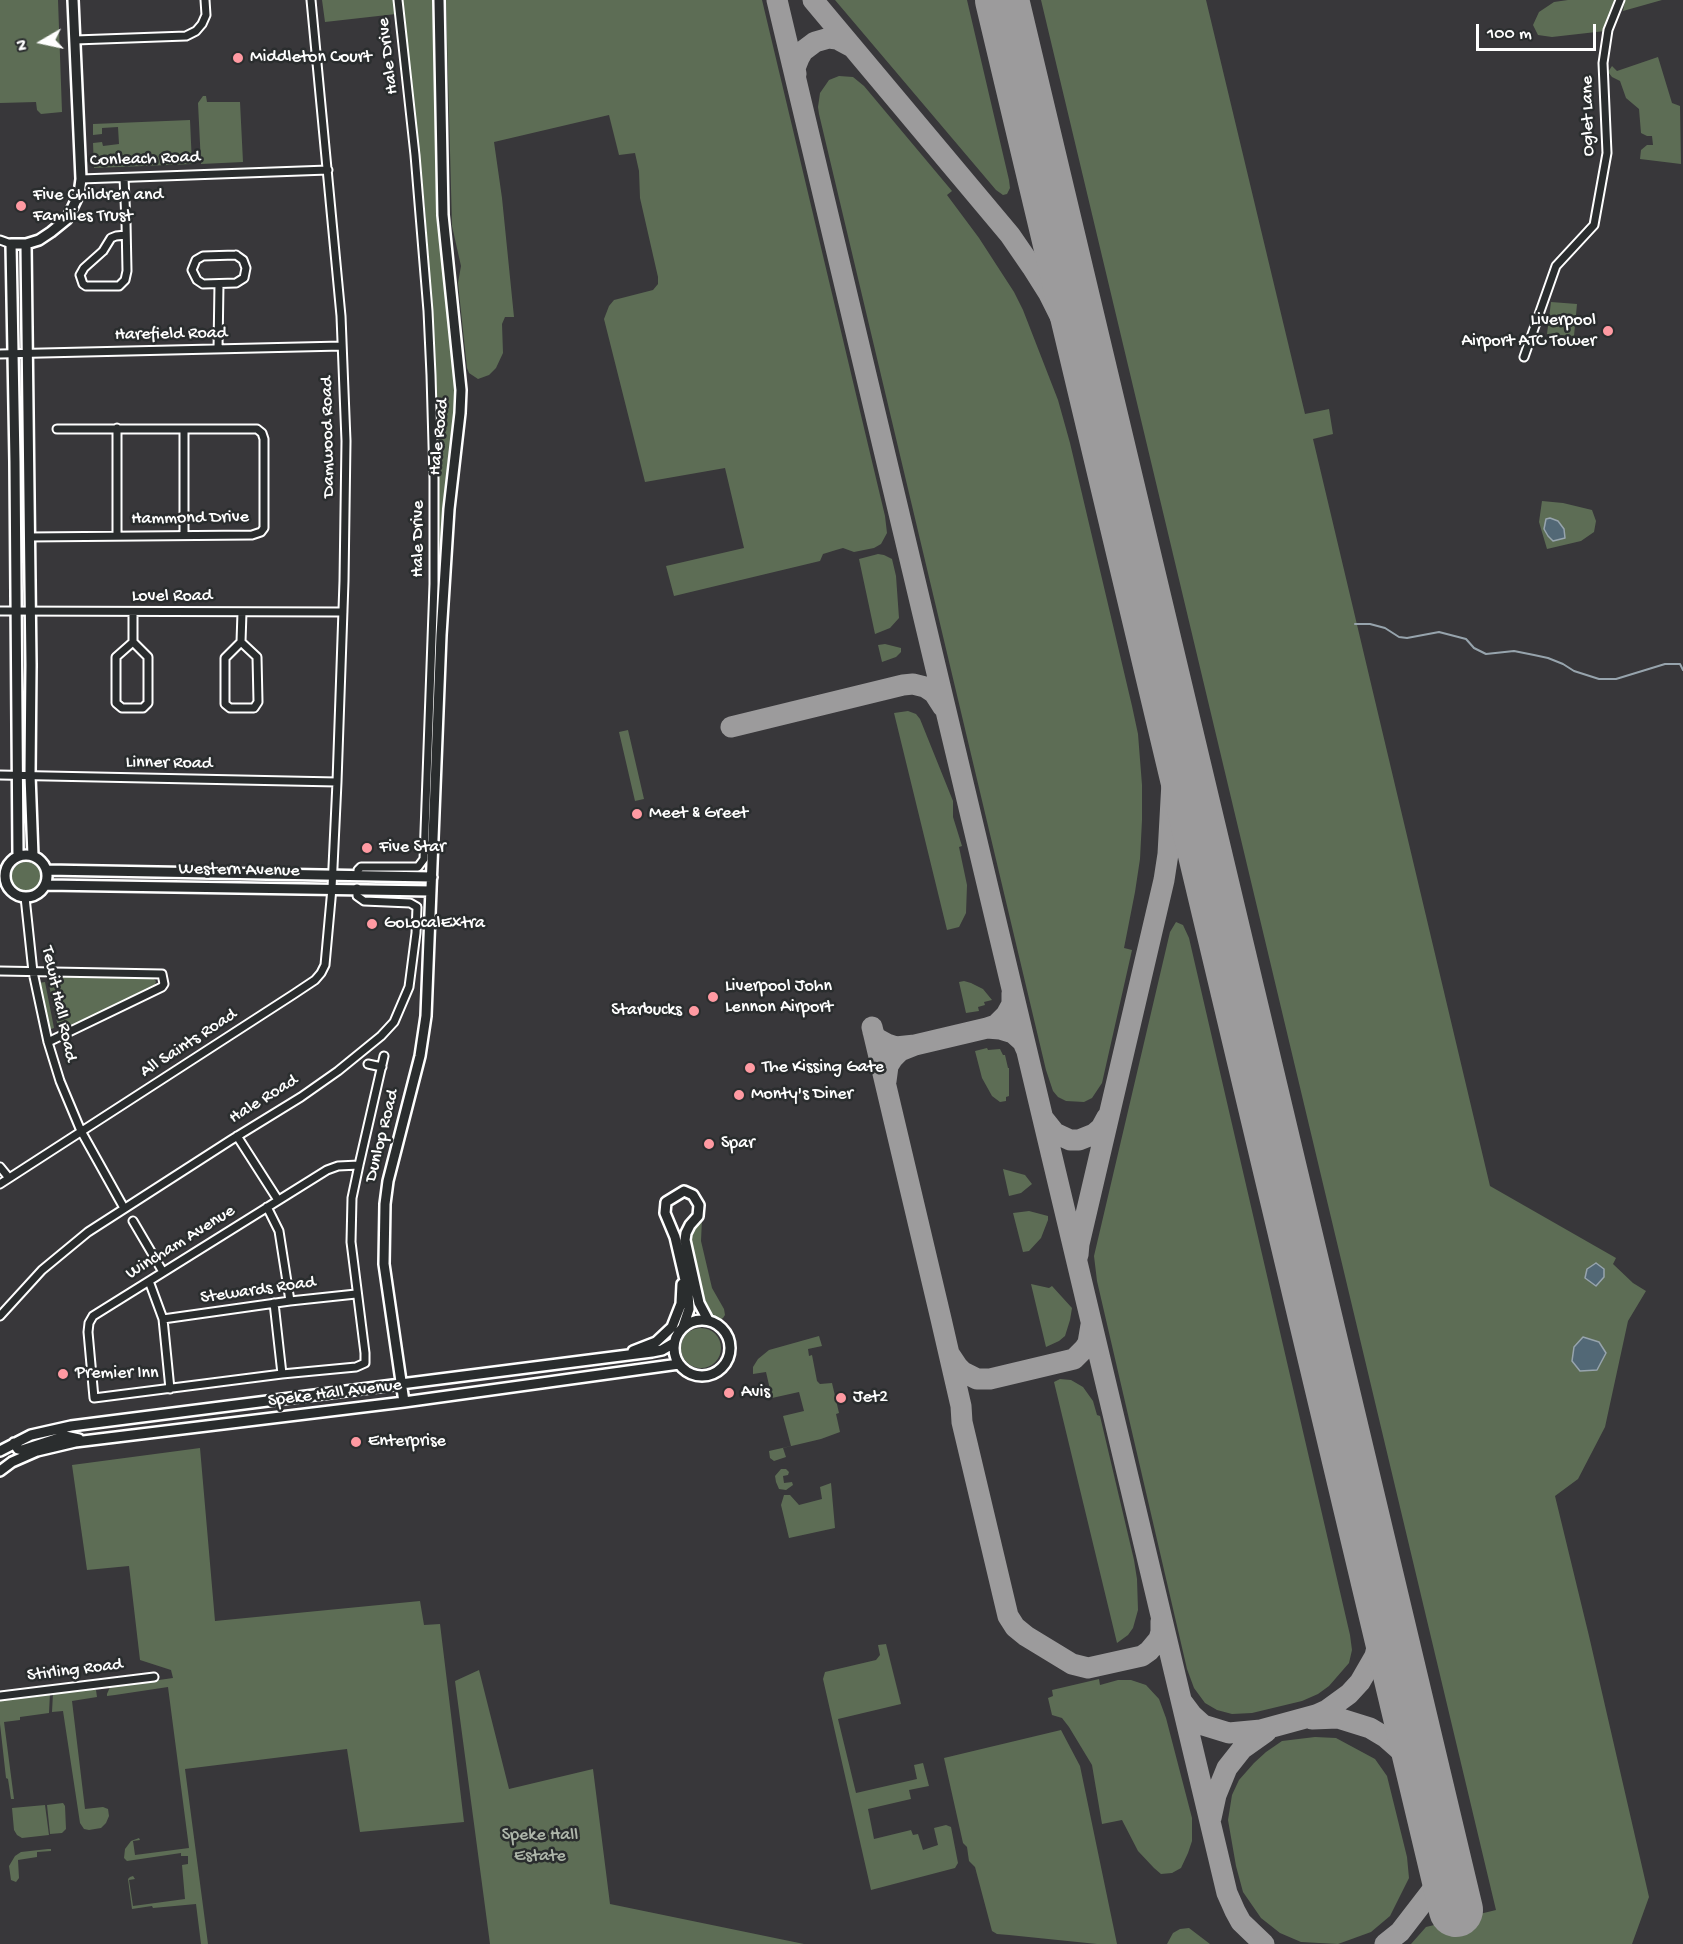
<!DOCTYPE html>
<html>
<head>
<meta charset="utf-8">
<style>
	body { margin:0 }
	#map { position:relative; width:1683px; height:1944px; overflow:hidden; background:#38373a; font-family:"Gochi Hand",sans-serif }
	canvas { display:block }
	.north { position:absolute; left:12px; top:12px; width:60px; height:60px; -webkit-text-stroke:4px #2a2d2e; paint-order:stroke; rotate:261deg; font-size:16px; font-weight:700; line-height:24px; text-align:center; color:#fff }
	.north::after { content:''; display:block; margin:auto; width:21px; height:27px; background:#fff; clip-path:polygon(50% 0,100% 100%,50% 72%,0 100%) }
	.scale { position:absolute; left:1476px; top:24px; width:120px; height:27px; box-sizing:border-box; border:3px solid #fff; border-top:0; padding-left:8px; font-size:18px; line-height:21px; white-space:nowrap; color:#fff; -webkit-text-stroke:4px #2a2d2e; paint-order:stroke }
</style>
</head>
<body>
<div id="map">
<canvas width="1683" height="1944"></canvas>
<div class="north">N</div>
<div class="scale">100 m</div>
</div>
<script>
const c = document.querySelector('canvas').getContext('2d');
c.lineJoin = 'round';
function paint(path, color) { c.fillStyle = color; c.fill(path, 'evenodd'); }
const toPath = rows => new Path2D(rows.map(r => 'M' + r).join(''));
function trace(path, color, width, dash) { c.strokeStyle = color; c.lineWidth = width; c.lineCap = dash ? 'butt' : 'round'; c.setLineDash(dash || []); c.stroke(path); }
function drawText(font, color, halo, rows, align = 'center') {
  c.font = font + ' "Gochi Hand",sans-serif'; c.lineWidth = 5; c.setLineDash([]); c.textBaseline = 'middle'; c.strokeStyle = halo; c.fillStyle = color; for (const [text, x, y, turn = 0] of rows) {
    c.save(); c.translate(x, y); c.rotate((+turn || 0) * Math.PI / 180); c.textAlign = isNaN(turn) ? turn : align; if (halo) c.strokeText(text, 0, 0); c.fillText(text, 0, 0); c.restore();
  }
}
const green = toPath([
	[0,0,58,0,62,112,41,114,37,110,36,102,0,103],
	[322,0,394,0,396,14,325,22],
	[402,0,434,0,440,203,437,212,438,232,443,239,457,377,456,414,435,688,439,557,434,336,425,209],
	[446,0,762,0,885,516,887,533,881,544,874,548,854,552,843,548,836,550,823,554,820,561,674,596,666,566,744,548,725,468,645,482,604,319,609,306,614,300,653,290,658,284,658,277,640,198,639,171,635,153,619,155,609,115,494,142,502,198,514,317,505,317,502,324,503,353,496,368,489,375,478,379,469,373,467,368,458,283,461,266,452,226],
	[835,0,967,0,1009,180,1010,188,1007,194,1003,195,996,190],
	[1041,0,1206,0,1305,414,1329,409,1333,434,1313,439,1490,1186,1616,1258,1613,1264,1633,1283,1646,1291,1628,1321,1605,1427,1578,1479,1555,1496,1589,1636,1649,1897,1632,1944,1411,1944,1426,1927,1496,1910],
	[1568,0,1616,0,1605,31,1552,37,1538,35,1533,25,1539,12,1554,2],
	[1625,0,1662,0,1623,11],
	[1658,57,1672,103,1680,106,1681,164,1640,159,1641,150,1647,145,1653,145,1652,136,1647,136,1641,133,1639,109,1626,98,1620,81,1612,77,1608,72,1612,66,1617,71],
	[839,76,853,77,864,86,952,191,947,195,979,238,1014,292,1023,310,1058,400,1070,443,1132,706,1138,734,1142,785,1142,820,1140,859,1135,892,1124,948,1132,950,1102,1083,1092,1098,1084,1102,1066,1101,1058,1097,1053,1091,1046,1070,819,114,818,107,820,93,829,80],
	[203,96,206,96,207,102,240,102,243,162,201,164,198,103],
	[190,120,192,164,94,168,93,143,102,142,103,146,119,144,118,127,102,128,102,134,93,135,93,124],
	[1551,302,1577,304,1574,336,1547,334],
	[1542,501,1563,503,1592,510,1596,521,1594,532,1581,541,1547,549,1539,522],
	[878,554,884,555,892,559,896,576,899,618,890,628,875,634,859,559],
	[885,644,901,648,901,652,896,657,882,662,878,645],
	[908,711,916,714,920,719,953,801,953,817,962,846,959,847,967,885,966,913,959,927,947,930,894,713],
	[628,730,644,799,635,801,619,732],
	'11 877a15 15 0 1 1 30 0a15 15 0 1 1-30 0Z',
	[1176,922,1183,925,1189,938,1350,1635,1352,1650,1349,1663,1329,1686,1318,1694,1302,1701,1252,1713,1232,1714,1217,1710,1205,1703,1194,1688,1187,1669,1097,1281,1094,1256,1170,932],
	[53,976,151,977,156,981,155,985,151,988,62,1030,58,1027,48,980],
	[964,981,971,983,983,989,992,1000,984,1002,985,1005,978,1007,979,1011,966,1013,959,982],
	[45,982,54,1028,48,1030,38,983],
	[987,1048,988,1050,1000,1049,1003,1055,1005,1055,1008,1068,1009,1068,1009,1096,1006,1097,1006,1101,1000,1102,992,1096,982,1078,975,1051],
	[1003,1169,1025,1175,1032,1184,1021,1193,1009,1196],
	[1029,1211,1048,1216,1048,1220,1041,1238,1029,1251,1023,1252,1013,1213],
	[702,1219,701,1241,712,1288,724,1309,725,1315,723,1318,721,1319,711,1315,705,1308,691,1251,691,1238,694,1229],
	[1031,1284,1049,1288,1052,1286,1072,1308,1070,1320,1065,1336,1059,1341,1046,1347],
	'681 1348a20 20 0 1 1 40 0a20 20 0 1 1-40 0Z',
	[819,1336,822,1346,808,1349,809,1356,812,1355,817,1381,820,1384,832,1383,839,1413,836,1414,840,1432,821,1439,783,1448,786,1457,774,1461,770,1458,769,1451,791,1446,783,1416,804,1411,799,1392,772,1398,766,1372,753,1374,753,1367,758,1359,769,1350],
	[1060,1379,1071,1380,1083,1387,1093,1401,1097,1415,1100,1416,1134,1560,1137,1579,1138,1610,1133,1628,1128,1635,1117,1643,1054,1382],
	[200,1448,215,1621,420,1601,424,1625,440,1624,464,1822,360,1832,347,1749,185,1769,208,1944,201,1944,196,1904,153,1908,152,1906,132,1909,128,1879,130,1877,133,1876,135,1879,129,1880,133,1906,185,1899,182,1865,188,1864,188,1856,181,1856,181,1853,127,1861,124,1858,125,1849,131,1841,139,1838,140,1840,133,1841,135,1855,189,1848,168,1687,115,1695,107,1696,107,1694,110,1687,173,1678,171,1670,140,1660,129,1566,87,1570,72,1465],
	[781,1469,786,1469,789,1472,788,1475,783,1476,784,1483,792,1482,793,1485,786,1490,779,1489,776,1482,775,1476],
	[831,1483,835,1528,789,1538,781,1505,784,1495,790,1495,799,1505,822,1499,820,1487],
	[886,1644,901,1704,838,1719,856,1793,917,1779,914,1765,923,1763,929,1786,909,1790,911,1799,868,1809,874,1839,911,1830,913,1835,918,1834,923,1850,938,1845,934,1828,946,1825,951,1827,958,1863,955,1868,871,1890,823,1679,825,1672,876,1660,880,1655,878,1645],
	[479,1670,509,1789,593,1769,610,1904,804,1944,490,1944,455,1681],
	[1099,1679,1100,1685,1118,1680,1131,1680,1146,1685,1159,1699,1166,1718,1192,1818,1192,1841,1188,1853,1181,1868,1172,1873,1161,1874,1154,1868,1138,1851,1122,1820,1102,1824,1092,1765,1069,1727,1062,1718,1052,1715,1048,1698,1053,1696,1052,1690],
	[91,1689,96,1690,97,1697,72,1701,85,1809,103,1807,108,1809,109,1816,106,1823,101,1828,89,1830,84,1829,80,1823,63,1711,52,1712,53,1693],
	[50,1693,49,1713,20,1717,20,1720,4,1722,14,1799,11,1799,8,1779,6,1778,0,1724,0,1700],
	[1061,1730,1080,1766,1117,1944,1097,1944,1009,1935,997,1934,992,1931,975,1867,969,1861,967,1847,963,1843,944,1758],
	[1315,1737,1336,1738,1375,1759,1387,1776,1407,1857,1409,1878,1390,1916,1371,1932,1338,1944,1301,1942,1280,1933,1261,1918,1243,1892,1236,1866,1228,1820,1232,1795,1239,1780,1254,1763,1266,1752,1282,1741],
	[63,1803,65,1806,66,1829,62,1833,50,1834,47,1805],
	[45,1805,49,1835,22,1838,17,1835,14,1830,12,1808],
	[48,1849,51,1849,51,1851,37,1852,37,1857,18,1860,19,1878,16,1882,11,1880,9,1866,15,1856,21,1852],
	[1189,1928,1210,1944,1167,1944,1173,1933,1180,1929]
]);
const water = toPath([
	[1550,518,1558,521,1564,529,1565,538,1553,541,1548,536,1544,529,1546,519,1550,518],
	[1596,1263,1604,1269,1604,1277,1596,1286,1585,1278,1587,1269,1596,1263],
	[1583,1337,1599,1342,1606,1353,1597,1370,1580,1371,1572,1361,1574,1347,1583,1337]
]);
const stream = toPath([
	[1355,624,1370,624,1385,628,1399,637,1407,638,1439,632,1466,639,1474,648,1486,654,1514,651,1534,655,1548,658,1563,664,1574,671,1599,679,1616,679,1665,664,1680,664,1683,670]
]);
const taxiway = toPath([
	[777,0,1227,1893,1235,1911,1241,1922,1264,1944],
	[813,0,1010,235,1032,267,1049,294,1076,348,1088,377,1110,455],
	[796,74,795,68,799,58,803,51,815,42,829,38,837,39,852,47],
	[731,727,903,685,913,684,925,687,934,693,943,707],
	[1012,993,1012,1004,1006,1015,996,1025,987,1028,1000,1029,1013,1033,1023,1042,1026,1049],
	[872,1027,941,1319,961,1406,962,1422,1008,1616,1015,1627,1026,1636,1072,1664,1088,1668,1142,1656,1149,1651,1159,1639,1161,1632,1161,1621],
	[873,1032,876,1038,887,1044,896,1047,915,1045,900,1051,893,1058,888,1066,886,1081],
	[915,1045,987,1028],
	[1043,1118,1055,1133,1070,1140,1079,1140,1094,1134,1101,1128,1107,1117],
	[1078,1255,1079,1244,1164,880,1168,854,1172,782,1171,746,1168,713,1154,642],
	[950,1355,958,1367,963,1372,977,1379,990,1379,1074,1359,1084,1349,1088,1343,1091,1325],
	[1183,1703,1192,1715,1203,1725,1229,1733,1261,1730,1316,1715,1327,1710,1349,1694,1360,1682,1375,1656,1382,1626,1383,1613,1379,1583],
	[1312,1719,1338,1718,1370,1728,1385,1737,1402,1752,1424,1774],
	[1211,1818,1216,1795,1227,1768,1242,1749,1266,1732],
	[1385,1944,1400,1932,1437,1884,1443,1862,1440,1841]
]);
const runway = toPath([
	[1002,0,1456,1910]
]);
const street = toPath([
	[75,40,186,36,196,31,202,24,206,15,205,0],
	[124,178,126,222,127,271,125,280,119,286,86,286,83,284,80,275,84,268,103,251,111,238,116,236,126,235],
	[81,179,328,170],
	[0,240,11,244],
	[236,255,243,260,246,268,244,278,236,283,203,284,197,280,192,270,196,260,203,256,236,255],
	[218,349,219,284],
	[0,354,342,346],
	[1524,357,1556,266,1594,225,1607,153,1603,63,1608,30,1620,0],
	[117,428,117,535],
	[184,535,184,429],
	[29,537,252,535,261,532,264,528,264,439,262,433,257,429,57,429],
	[0,611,343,612],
	[133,613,133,642,148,657,148,703,143,708,122,708,116,703,116,657,133,642],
	[241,642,225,658,225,704,230,708,254,708,258,702,257,657,241,642,242,612],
	[0,775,337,782],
	[358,876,358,870,361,867,418,867,424,859,434,584,434,479,431,375,428,311,415,155,398,0],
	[25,897,33,972,48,1042,60,1081,81,1131,124,1208],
	[0,971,162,974,164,984,162,987,48,1042],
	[368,1064,382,1067],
	[237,1136,278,1200],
	[359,1165,338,1166,327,1170,93,1316,89,1323,88,1332,94,1398,282,1374,356,1367,365,1363,365,1353,351,1242,352,1198,359,1165,384,1056],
	[0,1167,9,1178],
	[0,1184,294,994,315,980,321,973,325,965,332,888,337,782,344,581,346,441,341,316,311,0],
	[267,1207,279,1231,290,1301],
	[133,1221,163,1272],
	[149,1281,163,1319,170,1389],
	[274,1303,282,1374],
	[0,1316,42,1270,88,1232,231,1140,301,1097,338,1071,381,1036,394,1022,409,987,416,933,417,907,410,903,364,901,357,896,357,888],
	[163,1319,290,1301,356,1294],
	[0,1696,154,1677]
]);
const secondary = toPath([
	[26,244,31,665,30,775,33,856],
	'5 876a21 21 0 1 1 42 0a21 21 0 1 1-42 0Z',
	[18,856,15,462,11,244,26,244,39,240,51,232,67,219,79,194,81,179,73,0],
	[47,870,432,877],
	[46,885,431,891],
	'674 1348a28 28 0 1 1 56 0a28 28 0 1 1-56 0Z',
	[683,1327,689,1309,688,1293,675,1237,665,1213,666,1202,684,1191,693,1195,699,1205,698,1216,690,1225,686,1233,685,1240,699,1303,708,1320],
	[633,1351,656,1342,672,1327,681,1304,682,1284],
	[404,1402,384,1264,385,1204,388,1181,420,1056,426,1016,441,635,449,509,460,413,461,390,443,215,439,0],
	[14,1443,18,1449,22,1450,65,1436,79,1439],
	[0,1451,31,1435,71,1426,652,1352,662,1350,674,1343],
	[0,1471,12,1462,37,1451,75,1442,404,1402,679,1364]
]);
const markers = [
	[238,58,6,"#ff9aa2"],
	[21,206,6,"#ff9aa2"],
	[1608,331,6,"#ff9aa2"],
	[637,814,6,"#ff9aa2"],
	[367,848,6,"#ff9aa2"],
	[372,924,6,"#ff9aa2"],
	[713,997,6,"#ff9aa2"],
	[694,1011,6,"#ff9aa2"],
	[750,1068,6,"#ff9aa2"],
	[739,1095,6,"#ff9aa2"],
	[709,1144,6,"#ff9aa2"],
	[63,1374,6,"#ff9aa2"],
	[729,1393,6,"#ff9aa2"],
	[841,1398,6,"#ff9aa2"],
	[356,1442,6,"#ff9aa2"]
];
const streetNames = [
	["Hale Drive",389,56,-97],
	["Oglet Lane",1589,116,-91],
	["Conleach Road",145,160,-2],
	["Harefield Road",171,335,-1],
	["Damwood Road",329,437,-91],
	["Hale Road",440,437,-84],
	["Hammond Drive",190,519,-1],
	["Hale Drive",419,539,-90],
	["Lovel Road",172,597],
	["Linner Road",169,764,1],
	["Western Avenue",239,871,1],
	["Tewit Hall Road",58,1004,78],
	["All Saints Road",189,1044,-33],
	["Hale Road",264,1100,-32],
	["Dunlop Road",383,1136,-76],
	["Wincham Avenue",181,1243,-32],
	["Stewards Road",258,1291,-8],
	["Speke Hall Avenue",335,1394,-7],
	["Stirling Road",75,1671,-7]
];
const poiNames = [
	["Middleton Court",250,58],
	["Five Children and",33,196],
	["Families Trust",33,217],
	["Liverpool",1596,321,"right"],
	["Airport ATC Tower",1596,342,"right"],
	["Meet & Greet",649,814],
	["Five Star",379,848],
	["GoLocalExtra",384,924],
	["Liverpool John",725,987],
	["Lennon Airport",725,1008],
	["Starbucks",682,1011,"right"],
	["The Kissing Gate",762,1068],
	["Monty's Diner",751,1095],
	["Spar",721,1144],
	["Premier Inn",75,1374],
	["Avis",741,1393],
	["Jet2",853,1398],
	["Enterprise",368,1442]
];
const parkNames = [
	["Speke Hall",540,1836],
	["Estate",540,1857]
];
paint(green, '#5d6d55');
paint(water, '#526876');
trace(water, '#97a4ad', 1.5);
trace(stream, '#97a4ad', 2);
trace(taxiway, '#9c9b9c', 21);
trace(runway, '#9c9b9c', 54);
trace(street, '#fff', 11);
trace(secondary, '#fff', 14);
trace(street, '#2a2d2e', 7);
trace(secondary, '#2a2d2e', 9);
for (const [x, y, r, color] of markers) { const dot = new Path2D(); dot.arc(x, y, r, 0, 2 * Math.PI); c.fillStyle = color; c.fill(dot); trace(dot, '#2a2d2e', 2); }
drawText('18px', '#fff', '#2a2d2e', streetNames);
drawText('18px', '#fff', '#2a2d2e', poiNames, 'left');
drawText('18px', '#aeb6aa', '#2a2d2e', parkNames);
</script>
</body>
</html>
